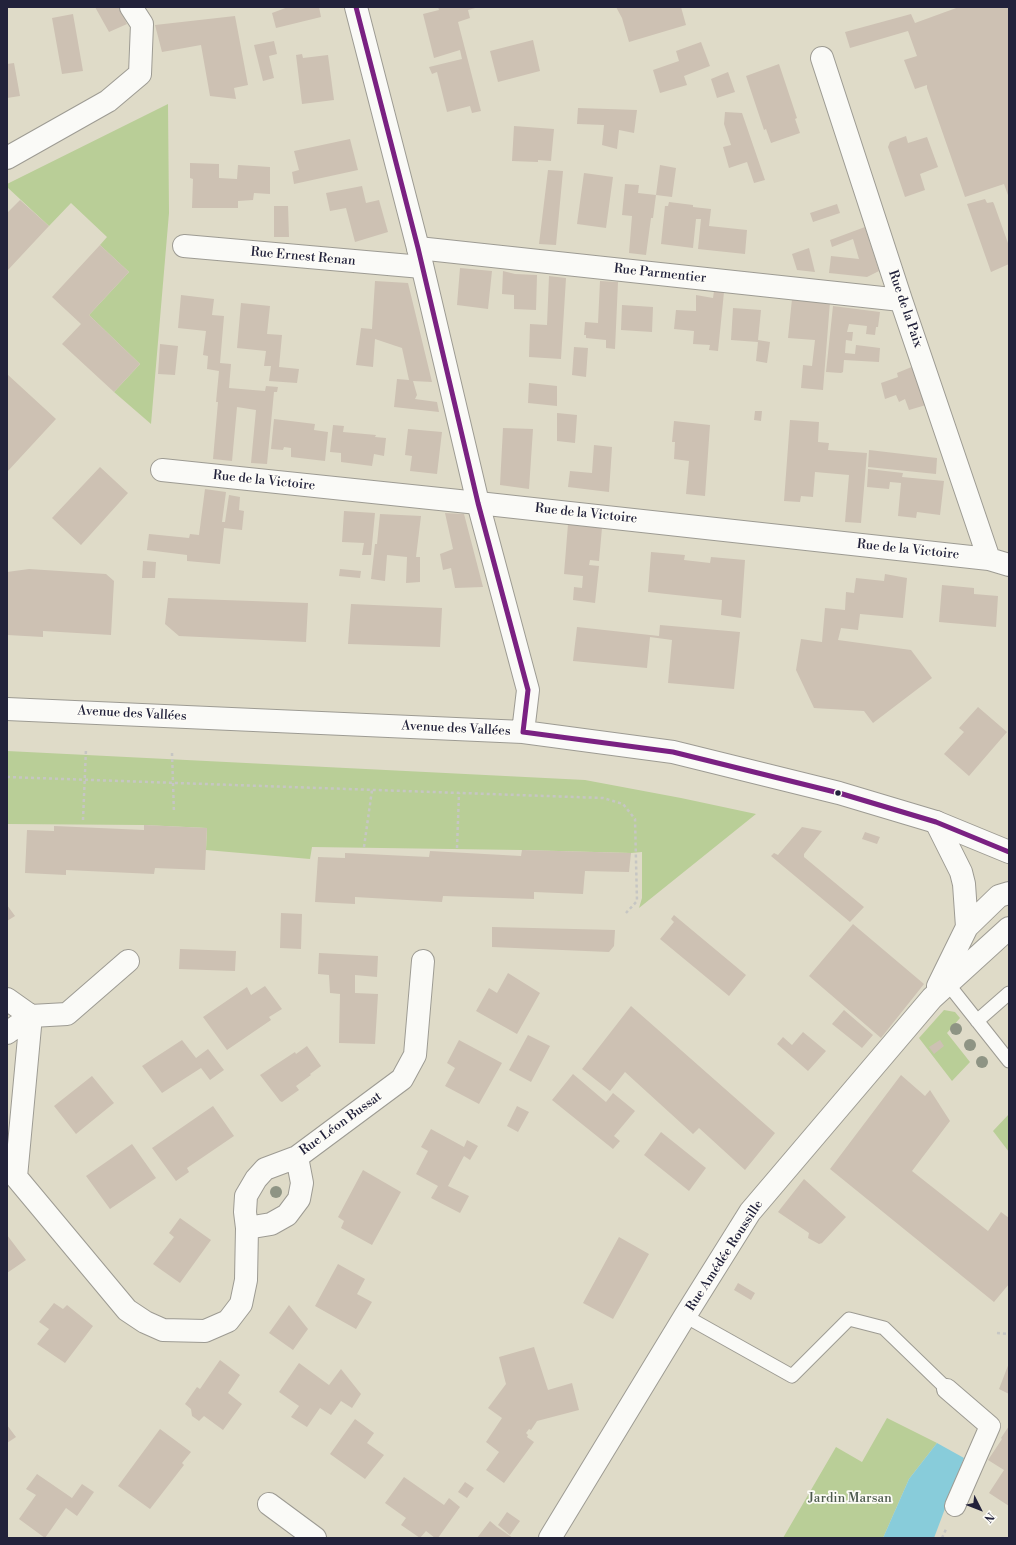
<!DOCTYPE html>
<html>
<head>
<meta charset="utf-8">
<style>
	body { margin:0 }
	#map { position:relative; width:1016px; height:1545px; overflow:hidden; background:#dfdbc8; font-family:"Libre Bodoni",serif }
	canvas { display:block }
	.frame { position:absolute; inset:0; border:8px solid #22223b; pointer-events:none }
	.north { position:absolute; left:960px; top:1489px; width:40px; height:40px; -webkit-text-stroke:3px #fdfcf7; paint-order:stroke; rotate:132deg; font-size:11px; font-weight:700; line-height:16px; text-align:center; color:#22223b }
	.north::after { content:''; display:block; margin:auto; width:14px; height:18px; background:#22223b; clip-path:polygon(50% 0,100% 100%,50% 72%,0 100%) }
</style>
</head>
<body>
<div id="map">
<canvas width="1016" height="1545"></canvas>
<div class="frame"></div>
<div class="north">N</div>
</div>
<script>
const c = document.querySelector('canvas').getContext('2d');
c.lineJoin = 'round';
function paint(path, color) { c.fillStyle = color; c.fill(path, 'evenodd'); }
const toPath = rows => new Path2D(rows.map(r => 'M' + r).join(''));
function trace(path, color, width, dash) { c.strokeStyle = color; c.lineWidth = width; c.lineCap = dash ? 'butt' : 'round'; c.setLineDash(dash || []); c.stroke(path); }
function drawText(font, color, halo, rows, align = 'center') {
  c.font = font + ' "Libre Bodoni",serif'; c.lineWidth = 3.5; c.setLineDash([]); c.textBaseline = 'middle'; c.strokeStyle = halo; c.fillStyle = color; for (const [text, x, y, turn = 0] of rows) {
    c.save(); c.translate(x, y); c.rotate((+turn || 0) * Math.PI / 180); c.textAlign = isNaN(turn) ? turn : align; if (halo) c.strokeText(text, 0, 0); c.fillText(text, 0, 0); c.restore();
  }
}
const green = toPath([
	[168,104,169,213,151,424,114,392,140,364,89,315,129,272,100,245,107,237,71,203,49,226,7,187,7,184],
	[7,751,585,780,681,798,756,814,639,908,642,898,642,852,631,853,522,850,312,847,310,859,206,850,207,828,144,825,7,824],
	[944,1010,955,1012,960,1018,947,1033,970,1062,952,1081,919,1038],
	[1009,1114,1009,1152,993,1131],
	[887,1418,937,1443,909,1479,883,1538,783,1538,836,1447,862,1462]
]);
const water = toPath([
	[937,1443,964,1458,934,1538,883,1538,909,1479]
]);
const building = toPath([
	[95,7,119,7,127,24,109,32],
	[288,7,319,7,321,17,276,28,272,13],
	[438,7,479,7,468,10,470,18,458,22,481,111,472,113,470,106,447,112,437,72,432,74,429,67,462,59,460,50,434,58,423,14,439,10],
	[616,7,681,7,686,25,629,42,622,18],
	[959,7,1009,7,1009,198,1004,184,965,197,927,88,927,85,915,89,904,60,917,56,908,31,850,48,845,32,911,14,915,23],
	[73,14,83,71,62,74,52,18],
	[235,16,248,85,234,88,236,99,210,96,201,45,162,52,155,25],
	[533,40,540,71,498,82,490,51],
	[274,41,277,54,269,56,274,78,263,81,254,45],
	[701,42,710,66,684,76,687,85,660,93,653,70,679,61,676,51],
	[302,54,303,58,328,55,334,100,302,104,296,55],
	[14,63,20,96,7,98,7,64],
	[779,64,797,118,795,119,800,133,771,143,766,129,764,130,746,76],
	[728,72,735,92,717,98,711,79],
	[578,108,637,110,634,133,619,130,617,149,602,145,604,125,577,124],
	[725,112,742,113,765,180,754,183,747,162,729,168,723,147,731,145,724,124],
	[514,126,554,129,551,161,538,160,538,162,512,161],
	[906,136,908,143,927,137,938,167,920,174,925,190,905,197,888,147,890,142],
	[350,139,358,170,294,184,292,172,299,170,294,151],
	[190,163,219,164,219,178,237,179,238,165,270,167,270,194,254,193,253,200,238,201,238,208,192,208,193,179,190,178],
	[660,165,676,168,672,197,656,195],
	[548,170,563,171,556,245,539,244],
	[584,173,613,177,606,228,577,224],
	[625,184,639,185,638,193,656,195,653,218,651,218,646,255,629,253,632,216,622,215],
	[362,186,366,203,379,200,388,232,355,242,346,208,330,211,326,193],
	[985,199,987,203,993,202,994,204,1009,246,1009,264,991,272,967,204],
	[20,200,49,226,7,271,7,213],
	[669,202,693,205,693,207,711,209,709,226,747,230,745,254,698,249,701,219,696,219,693,248,661,244,665,206,668,206],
	[837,204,840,213,813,222,810,213],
	[274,206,288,206,289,237,274,237],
	[865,227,879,271,867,277,829,273,831,256,859,259,853,239,832,247,830,240],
	[100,245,129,272,89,315,140,364,114,392,62,344,81,324,52,297],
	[809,248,815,272,797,270,792,254],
	[460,268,492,271,488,309,457,305],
	[503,271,515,274,537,275,536,310,514,309,514,295,502,294],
	[549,276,566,278,561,359,529,357,530,324,547,325],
	[375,281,408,283,432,382,413,381,417,395,415,399,437,402,439,412,394,407,397,379,409,380,402,348,375,339,373,367,356,365,361,328,372,329],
	[600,281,618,282,615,349,606,348,606,340,586,338,586,335,584,335,585,322,598,323],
	[714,291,724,292,718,351,709,350,710,345,693,344,694,331,674,329,676,310,696,311,696,295,713,298],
	[181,295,214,299,212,315,224,316,220,363,231,364,229,388,265,391,266,386,278,387,277,392,274,392,267,464,251,463,256,410,237,407,232,461,213,459,218,402,216,402,219,371,207,369,208,356,203,355,206,331,178,328],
	[792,299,830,302,823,390,801,388,803,365,812,366,815,340,788,338],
	[241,303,270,306,267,334,282,335,279,367,299,369,297,383,269,381,271,366,264,366,266,351,237,348],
	[622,305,653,307,652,332,621,330],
	[833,306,880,312,878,327,876,327,875,335,866,334,867,326,849,324,847,332,853,332,852,341,846,340,845,353,855,354,856,345,880,348,879,362,844,360,843,372,841,373,826,372],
	[733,308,761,310,758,340,770,342,767,363,756,361,758,342,731,340],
	[160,344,178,346,175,375,158,374],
	[574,347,588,348,586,377,572,375],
	[914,366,926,405,909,410,905,399,899,402,896,395,885,399,881,383,898,377,897,373],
	[7,374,56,419,7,472],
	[529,383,557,386,557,406,528,403],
	[755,411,762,411,761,421,754,420],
	[557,413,577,415,575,443,557,441],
	[274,419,315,424,314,430,328,432,325,461,291,457,291,448,284,447,283,450,271,449],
	[790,420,819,422,818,442,829,443,828,450,867,453,861,523,845,522,849,475,815,472,813,497,801,496,800,502,784,501],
	[674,421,710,425,705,496,686,494,689,461,674,459,675,442,672,442],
	[333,425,344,426,343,432,376,435,375,437,386,438,384,456,374,454,372,466,341,462,341,453,330,452],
	[503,428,533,429,529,489,500,485],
	[408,429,442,432,437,474,410,471,412,456,405,455],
	[594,445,612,447,609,492,568,487,570,471,592,473],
	[869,450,937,458,936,474,868,467],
	[100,467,128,493,81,545,52,518],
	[868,469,903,473,902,477,944,481,940,515,917,512,916,518,898,516,901,483,890,482,889,489,867,487],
	[205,489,226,492,222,522,225,522,229,495,240,497,239,510,244,511,242,530,224,528,220,564,187,561,187,555,147,550,149,534,189,538,190,534,199,535],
	[344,511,375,513,371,555,362,555,364,543,342,542],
	[445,513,464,514,483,587,455,588,451,568,443,570,440,554,453,549],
	[380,514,421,516,416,557,420,557,420,582,406,583,407,557,387,555,385,581,371,579,375,544,377,544],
	[568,524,602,528,599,561,590,560,589,565,599,566,595,603,573,600,574,587,582,588,583,576,564,574],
	[651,552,685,555,684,560,710,563,711,557,745,560,741,618,721,615,722,600,648,592],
	[143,561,156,562,155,578,142,578],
	[29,569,106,574,114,581,111,635,43,631,43,637,7,635,7,572],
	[340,569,361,571,360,578,339,576],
	[885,574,907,578,903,618,860,614,858,630,841,628,838,640,911,650,932,678,873,723,864,711,814,708,796,670,801,639,822,642,825,608,845,610,846,592,854,593,856,578,884,581],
	[942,585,974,588,974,594,998,596,996,627,939,622],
	[168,598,308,603,306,642,179,636,165,624],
	[351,604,442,608,440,647,348,644],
	[660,625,740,632,734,689,668,683,672,640,650,637,647,668,573,661,577,627,659,636],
	[978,707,1007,732,969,776,944,754,964,732,959,728],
	[144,825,207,828,205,870,155,868,154,874,66,870,66,875,25,873,27,830,54,831,54,826,144,830],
	[802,827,822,831,804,854,804,857,864,907,850,922,771,856,774,853,778,855],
	[865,832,880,837,877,844,862,839],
	[522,850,631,853,629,872,585,871,583,894,534,892,534,899,443,896,442,902,355,897,355,904,315,902,318,857,345,858,345,853,429,857,430,851,521,856],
	[7,905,15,916,7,921],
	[281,913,302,914,301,949,280,948],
	[674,915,746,975,729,996,660,939,674,922,671,919],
	[853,924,924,984,881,1038,809,976],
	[492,927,615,930,614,946,609,952,492,947],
	[180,949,236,951,235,971,179,969],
	[319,953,378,956,377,977,355,975,355,993,378,994,375,1044,339,1043,340,994,330,993,329,975,318,974],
	[508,973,540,993,517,1034,476,1011,489,988,497,993],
	[265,986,282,1009,269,1017,271,1020,227,1050,203,1017,247,987,251,995],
	[631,1006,775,1133,745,1170,699,1128,693,1134,625,1072,610,1091,582,1069],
	[844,1010,873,1035,862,1048,832,1024],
	[803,1032,826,1051,808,1071,777,1044,783,1037,792,1045],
	[528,1035,550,1046,531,1082,509,1070],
	[182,1040,196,1058,208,1049,224,1070,210,1080,201,1068,162,1093,142,1066],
	[459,1040,502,1063,479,1104,445,1086,455,1068,447,1063],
	[940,1040,944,1046,934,1054,929,1047],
	[307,1046,321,1066,310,1074,311,1075,296,1086,299,1090,282,1102,280,1101,260,1075,295,1052,296,1054],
	[573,1074,606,1102,613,1093,635,1111,614,1136,620,1141,613,1149,552,1100],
	[901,1075,925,1096,930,1090,950,1121,912,1171,988,1231,1001,1212,1009,1218,1009,1284,994,1302,830,1169],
	[92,1076,114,1103,76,1134,54,1106],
	[213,1106,234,1136,187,1168,189,1172,176,1181,152,1148],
	[517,1106,529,1112,518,1132,507,1126],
	[431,1129,464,1147,467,1140,478,1146,470,1160,464,1156,448,1186,469,1196,460,1213,431,1198,438,1186,416,1174,428,1151,421,1147],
	[661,1132,706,1168,689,1191,644,1155],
	[132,1144,156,1178,110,1209,86,1176],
	[363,1170,401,1192,372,1245,341,1228,344,1221,338,1217],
	[804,1179,846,1217,822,1243,819,1244,808,1238,809,1233,778,1212],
	[180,1218,211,1240,180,1283,153,1264,174,1237,169,1233],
	[7,1235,26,1260,7,1273],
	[619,1237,649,1254,613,1319,583,1303],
	[338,1264,365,1279,357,1294,372,1302,356,1329,315,1306],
	[738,1283,755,1293,751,1300,734,1290],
	[54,1303,63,1309,67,1305,93,1326,65,1363,37,1344,49,1329,39,1322],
	[289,1305,308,1329,293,1350,269,1333],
	[534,1347,548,1390,572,1383,579,1410,537,1421,531,1430,529,1429,526,1433,528,1435,527,1437,534,1442,504,1483,486,1470,499,1452,486,1442,502,1418,488,1408,506,1384,499,1357],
	[220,1360,240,1375,228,1393,242,1404,223,1430,204,1416,199,1421,192,1416,191,1409,185,1404,197,1387,200,1389],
	[299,1363,329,1385,341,1369,361,1394,352,1408,341,1401,331,1415,320,1408,307,1427,291,1417,299,1406,279,1392],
	[1009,1363,1009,1394,999,1389],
	[355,1419,374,1433,367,1443,384,1455,365,1479,330,1454],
	[7,1425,16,1437,7,1443],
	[1009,1426,1009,1506,989,1493,1004,1470,988,1460,1002,1439,1001,1438],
	[160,1429,191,1452,182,1463,184,1465,150,1509,118,1486],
	[37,1474,72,1498,82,1484,94,1492,77,1516,66,1508,45,1538,19,1519,36,1495,26,1489],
	[404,1477,444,1505,449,1498,460,1507,438,1538,435,1538,426,1531,420,1538,401,1525,406,1518,385,1503],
	[465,1482,474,1488,467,1498,458,1492],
	[507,1512,520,1521,510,1535,498,1525],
	[490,1521,497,1527,513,1538,477,1538]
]);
const path = toPath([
	[172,753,174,813],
	[7,777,603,798,623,804,635,819,637,901,626,913],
	[83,820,86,749],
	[364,847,372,790],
	[457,848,459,793],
	[997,1333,1009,1334],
	[942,1538,947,1527]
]);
const service = toPath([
	[948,984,1009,1061],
	[977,1021,1009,993],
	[685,1316,792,1376,849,1319,884,1328,947,1389]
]);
const pedestrian = toPath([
	[947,1389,990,1426,955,1506]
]);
const minor = toPath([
	[822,58,901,300,989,559],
	[184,246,422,267],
	[418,248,901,300],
	[162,470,478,503,989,559,1009,565],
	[936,822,961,872,964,884,967,927],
	[938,986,967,927,999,896,1009,893],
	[7,999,31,1016,16,1177,7,1164],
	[7,1033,31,1016,67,1014,128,961],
	[16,1177,127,1310,145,1322,163,1330,205,1331,228,1321,241,1304,246,1280,247,1228,245,1212,246,1196,256,1179,265,1169,297,1157,402,1079,415,1055,423,961],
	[247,1228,271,1224,287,1215,299,1199,302,1183,297,1157],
	[269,1504,315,1538],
	[550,1538,685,1316,750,1212,932,998,1009,928]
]);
const tertiary = toPath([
	[356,7,418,248,478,503,528,690,523,732],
	[7,158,108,101,140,74,142,24,131,7],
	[7,709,523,732,673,752,839,793,936,822,1009,852]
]);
const bus1 = toPath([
	[356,7,418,248,478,503,528,690,523,732],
	[523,732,673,752,839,793,936,822,1009,852]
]);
const trees = [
	[956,1029],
	[970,1045],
	[982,1062],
	[276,1192]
];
const markers = [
	[838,793,3.5,"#22223b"]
];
const streetNames = [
	["Rue Ernest Renan",303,257,5],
	["Rue Parmentier",660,274,6],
	["Rue de la Paix",905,309,71],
	["Rue de la Victoire",264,481,6],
	["Rue de la Victoire",586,514,6],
	["Rue de la Victoire",908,550,6],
	["Avenue des Vallées",132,714,3],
	["Avenue des Vallées",456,729,3],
	["Rue Léon Bussat",341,1124,-36],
	["Rue Amédée Roussille",725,1256,-57]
];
const parkNames = [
	["Jardin Marsan",850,1499]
];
paint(green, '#b9ce97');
paint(water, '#88ccda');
paint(building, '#cdc1b3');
trace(service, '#9d9b93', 15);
trace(pedestrian, '#9d9b93', 22);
trace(minor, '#9d9b93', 24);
trace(tertiary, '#9d9b93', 24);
trace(path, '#c6c6c3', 2.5, [3, 3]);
trace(service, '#fafaf7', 13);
trace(pedestrian, '#fafaf7', 20);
trace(minor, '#fafaf7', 22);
trace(tertiary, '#fafaf7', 22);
trace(bus1, '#7a2182', 5);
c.fillStyle = '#8e9484';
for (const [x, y] of trees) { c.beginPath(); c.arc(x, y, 6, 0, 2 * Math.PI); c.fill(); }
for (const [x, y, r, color] of markers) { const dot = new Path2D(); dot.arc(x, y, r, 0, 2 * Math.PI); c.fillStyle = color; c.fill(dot); trace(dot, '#fdfcf7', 1.5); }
drawText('13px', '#22223b', '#fdfcf7', streetNames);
drawText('13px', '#4c5a4d', '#fdfcf7', parkNames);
</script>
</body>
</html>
